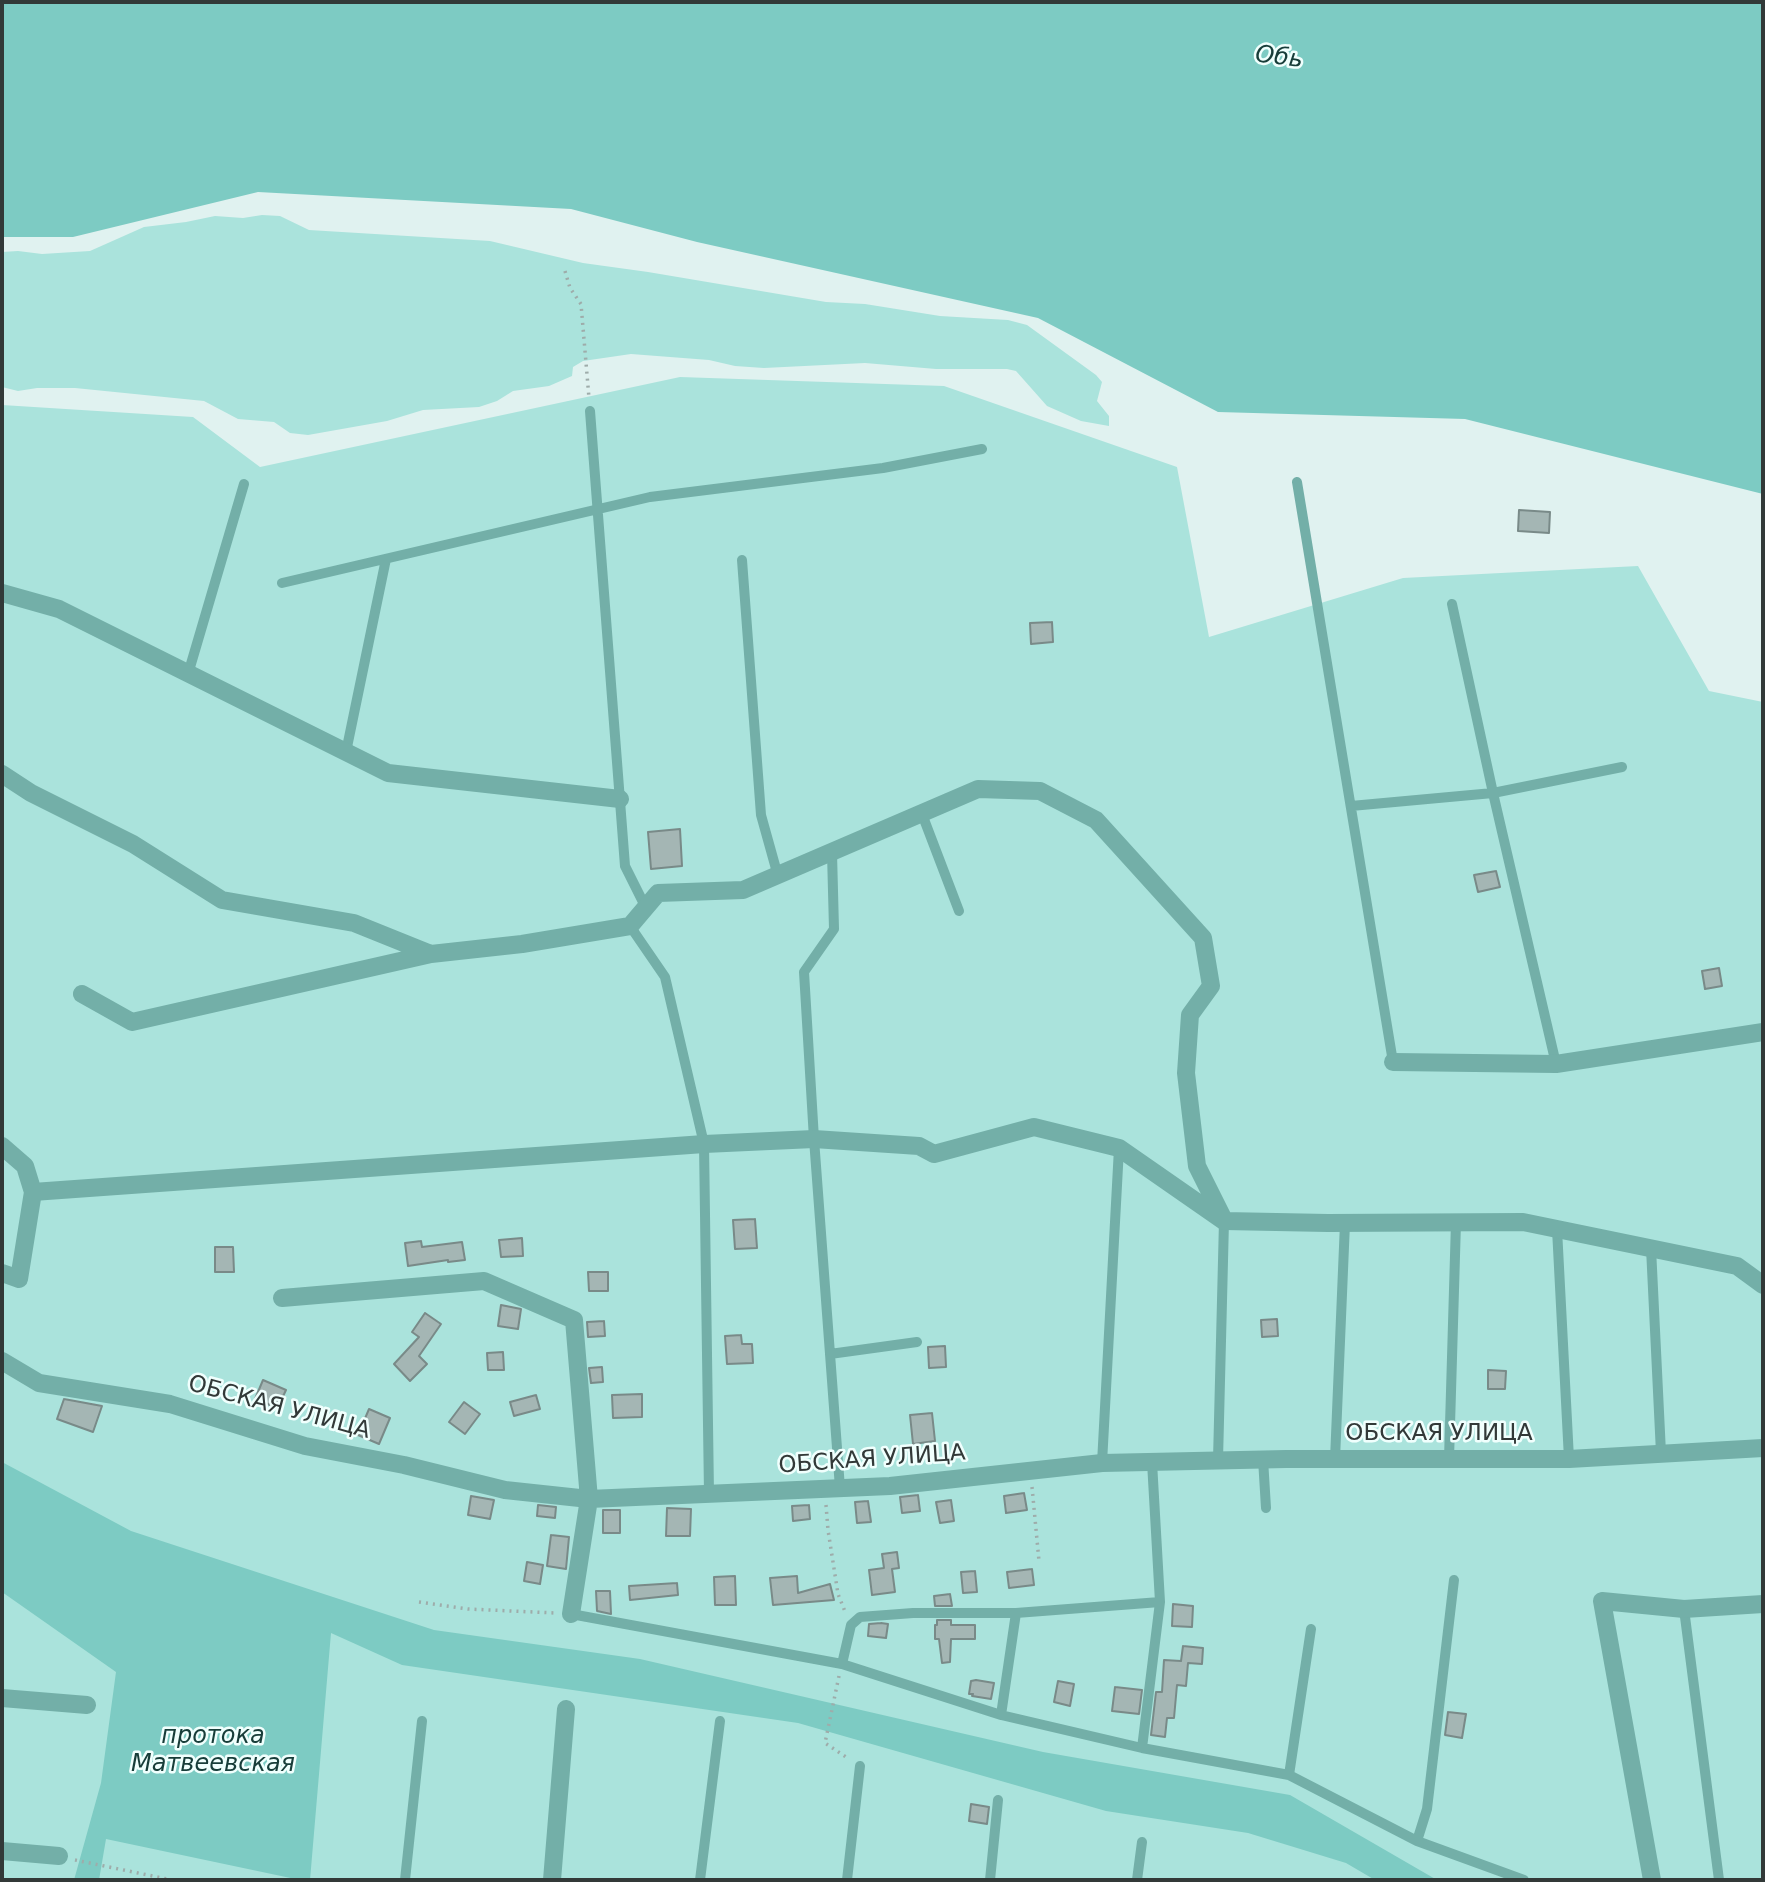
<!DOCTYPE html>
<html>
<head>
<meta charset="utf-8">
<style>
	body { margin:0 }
	#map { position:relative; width:1765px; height:1882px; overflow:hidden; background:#e0f2f0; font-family:"DejaVu Sans",sans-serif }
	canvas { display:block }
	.frame { position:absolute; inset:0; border:4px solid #323938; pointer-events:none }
</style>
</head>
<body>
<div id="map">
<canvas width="1765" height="1882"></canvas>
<div class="frame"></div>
</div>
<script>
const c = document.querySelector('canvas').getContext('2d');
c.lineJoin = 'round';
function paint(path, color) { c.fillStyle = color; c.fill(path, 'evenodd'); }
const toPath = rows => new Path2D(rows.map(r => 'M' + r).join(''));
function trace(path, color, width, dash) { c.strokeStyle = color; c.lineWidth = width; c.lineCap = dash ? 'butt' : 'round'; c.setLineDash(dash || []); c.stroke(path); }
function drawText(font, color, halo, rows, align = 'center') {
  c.font = font + ' "DejaVu Sans",sans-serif'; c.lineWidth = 5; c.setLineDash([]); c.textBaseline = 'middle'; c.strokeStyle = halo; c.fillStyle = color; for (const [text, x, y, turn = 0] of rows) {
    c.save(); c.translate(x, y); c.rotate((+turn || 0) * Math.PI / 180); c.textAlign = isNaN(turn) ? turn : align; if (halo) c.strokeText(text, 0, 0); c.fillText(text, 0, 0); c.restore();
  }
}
const green = toPath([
	[262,215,280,216,309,230,490,241,583,263,648,272,826,302,865,304,940,316,1008,320,1027,325,1096,375,1102,382,1097,401,1109,416,1109,426,1081,421,1047,406,1016,371,1007,369,936,369,865,363,764,368,735,366,709,360,631,354,583,361,573,367,572,376,549,386,513,391,497,401,479,407,423,410,387,421,308,435,290,433,274,422,238,419,204,401,75,388,37,388,18,391,2,387,2,252,18,251,42,254,90,251,144,227,186,222,215,216,243,218],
	[680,377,944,386,1177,467,1209,637,1403,578,1638,566,1709,691,1763,702,1763,1880,2,1880,2,405,193,417,260,467]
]);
const water = toPath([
	[2,2,1763,2,1763,494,1465,419,1218,412,1038,318,697,242,571,209,258,192,73,237,2,237],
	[2,1462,131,1531,434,1630,640,1659,1043,1752,1290,1795,1437,1880,1375,1880,1346,1863,1248,1833,1106,1811,798,1723,402,1665,331,1633,310,1880,300,1880,106,1839,99,1880,74,1880,101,1783,116,1672,2,1592]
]);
const building = toPath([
	[1519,510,1550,512,1549,533,1518,531,1519,510],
	[1052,622,1053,642,1031,644,1030,623,1052,622],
	[680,829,682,866,651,869,648,832,680,829],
	[1496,871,1500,887,1478,892,1474,875,1496,871],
	[1719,968,1722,986,1705,989,1702,971,1719,968],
	[755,1219,757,1248,735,1249,733,1220,755,1219],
	[522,1238,523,1256,501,1257,499,1240,522,1238],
	[421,1241,422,1247,462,1242,465,1260,448,1262,448,1260,408,1266,405,1243,421,1241],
	[215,1247,233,1247,234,1272,215,1272,215,1247],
	[588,1272,608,1272,608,1291,589,1291,588,1272],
	[501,1305,521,1309,518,1329,498,1326,501,1305],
	[425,1313,441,1324,419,1356,427,1364,410,1381,394,1364,419,1337,412,1332,425,1313],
	[1277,1319,1278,1336,1262,1337,1261,1320,1277,1319],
	[604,1321,605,1336,588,1337,587,1322,604,1321],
	[741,1335,742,1344,752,1344,753,1363,727,1364,725,1336,741,1335],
	[945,1346,946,1367,929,1368,928,1347,945,1346],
	[503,1352,504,1370,488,1370,487,1353,503,1352],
	[602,1367,603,1382,591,1383,589,1368,602,1367],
	[1488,1370,1506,1371,1505,1389,1488,1389,1488,1370],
	[263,1380,286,1390,279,1405,271,1402,270,1405,255,1399,263,1380],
	[642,1394,642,1417,613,1418,612,1395,642,1394],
	[536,1395,540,1409,514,1416,510,1402,536,1395],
	[64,1399,102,1406,93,1432,57,1419,64,1399],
	[464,1402,480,1414,465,1434,449,1422,464,1402],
	[369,1409,390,1418,379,1444,358,1435,369,1409],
	[932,1413,935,1441,913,1444,910,1415,932,1413],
	[1024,1493,1027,1510,1006,1513,1004,1496,1024,1493],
	[918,1495,920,1511,902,1513,900,1497,918,1495],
	[471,1496,494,1500,490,1519,468,1515,471,1496],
	[951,1500,954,1521,940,1523,936,1502,951,1500],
	[868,1501,871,1522,857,1523,855,1502,868,1501],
	[538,1505,556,1507,555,1518,537,1516,538,1505],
	[809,1505,810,1519,793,1521,792,1506,809,1505],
	[667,1508,691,1509,690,1536,666,1536,667,1508],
	[603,1510,620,1510,620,1533,603,1533,603,1510],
	[551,1535,569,1537,566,1569,547,1566,551,1535],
	[897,1552,899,1568,892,1569,895,1592,872,1595,869,1570,884,1568,882,1554,897,1552],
	[527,1562,543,1565,540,1584,524,1581,527,1562],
	[1032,1569,1034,1585,1009,1588,1007,1572,1032,1569],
	[975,1571,977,1592,963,1593,961,1572,975,1571],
	[735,1576,736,1605,715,1605,714,1577,735,1576],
	[797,1576,798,1593,830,1584,834,1600,773,1605,770,1578,797,1576],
	[677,1583,678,1595,630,1600,629,1586,677,1583],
	[596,1591,610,1591,611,1614,597,1611,596,1591],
	[950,1594,952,1606,935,1606,934,1596,950,1594],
	[1173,1604,1193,1606,1192,1627,1172,1626,1173,1604],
	[937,1620,951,1620,951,1625,975,1625,975,1639,951,1639,950,1662,942,1663,939,1639,935,1639,935,1625,937,1625,937,1620],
	[881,1623,888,1624,886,1638,868,1636,869,1624,881,1623],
	[1183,1646,1203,1648,1202,1664,1188,1663,1186,1686,1177,1685,1174,1718,1167,1718,1165,1737,1151,1735,1156,1692,1162,1692,1164,1660,1181,1661,1183,1646],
	[976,1680,994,1683,991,1699,972,1696,973,1694,969,1694,971,1681,976,1680],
	[1058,1681,1074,1684,1070,1706,1054,1702,1058,1681],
	[1115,1687,1142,1690,1139,1714,1112,1711,1115,1687],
	[1448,1712,1466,1714,1462,1738,1445,1735,1448,1712],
	[971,1804,989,1807,987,1824,969,1821,971,1804]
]);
const path = toPath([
	[565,271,570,288,581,304,589,398],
	[1032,1487,1039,1561],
	[826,1505,828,1530,838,1594,846,1614],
	[419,1602,468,1609,555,1613],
	[839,1676,825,1743,849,1759],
	[75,1860,172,1880]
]);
const service = toPath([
	[590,411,625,866,646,908],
	[1297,482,1393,1062],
	[742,560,761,815,778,876],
	[282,583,650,497,883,468,982,449],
	[1452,604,1493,793,1556,1064],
	[188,674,244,484],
	[346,752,386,559],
	[1351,806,1493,793,1622,767],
	[922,814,959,911],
	[832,853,834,929,804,972,814,1139,840,1488],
	[630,926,665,977,704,1144,709,1494],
	[1557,1229,1569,1459],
	[1651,1248,1661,1453],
	[830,1354,917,1342],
	[1263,1459,1266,1508],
	[1335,1459,1345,1223],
	[1449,1459,1456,1222],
	[1218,1460,1224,1221],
	[1102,1463,1119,1148],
	[1454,1580,1427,1809,1417,1841,1524,1880],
	[1684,1609,1719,1880],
	[571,1614,842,1664,851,1625,860,1617,913,1613,1016,1613,1160,1602],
	[842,1664,1001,1715,1142,1748,1289,1775,1417,1841],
	[1001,1715,1016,1613],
	[1142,1748,1160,1602,1152,1462],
	[1289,1775,1311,1629],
	[405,1880,422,1721],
	[700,1880,720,1721],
	[847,1880,860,1766],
	[990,1880,998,1800],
	[1137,1880,1142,1842]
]);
const minor = toPath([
	[2,593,59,609,388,773,620,799],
	[2,774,31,793,133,844,222,900,354,923,431,954],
	[82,994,132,1022,431,954,522,944,630,926,658,893,743,890,978,789,1040,791,1096,820,1203,938,1211,986,1190,1015,1186,1073,1197,1166,1224,1220],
	[1393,1062,1556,1064,1763,1032],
	[2,1146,25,1166,33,1192,19,1279,2,1273],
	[33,1192,704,1144,814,1139,919,1146,934,1154,1034,1127,1119,1148,1224,1221,1328,1223,1523,1222,1737,1266,1763,1285],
	[282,1298,484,1281,574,1320,589,1499,571,1614],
	[2,1361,39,1383,170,1404,305,1446,404,1465,505,1490,589,1499,890,1486,1102,1463,1286,1459,1569,1459,1763,1448],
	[2,1698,87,1705],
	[2,1851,59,1856],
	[552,1880,566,1709],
	[1652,1880,1602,1601,1684,1609,1763,1604]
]);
const streetNames = [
	["ОБСКАЯ УЛИЦА",279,1408,15],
	["ОБСКАЯ УЛИЦА",1439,1434],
	["ОБСКАЯ УЛИЦА",872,1460,-4]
];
const waterNames = [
	["Обь",1279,58,7],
	["протока",213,1737],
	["Матвеевская",213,1765]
];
paint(green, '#aae3dc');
paint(water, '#7dcbc3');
paint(building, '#a4b6b4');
trace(building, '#798a88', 2);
trace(path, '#9eacaa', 3.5, [2, 5]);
trace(service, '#73afa8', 10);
trace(minor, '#73afa8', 18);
drawText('23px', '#323938', '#f0fffd', streetNames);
drawText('italic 24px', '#173d39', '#f0fffd', waterNames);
</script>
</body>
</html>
